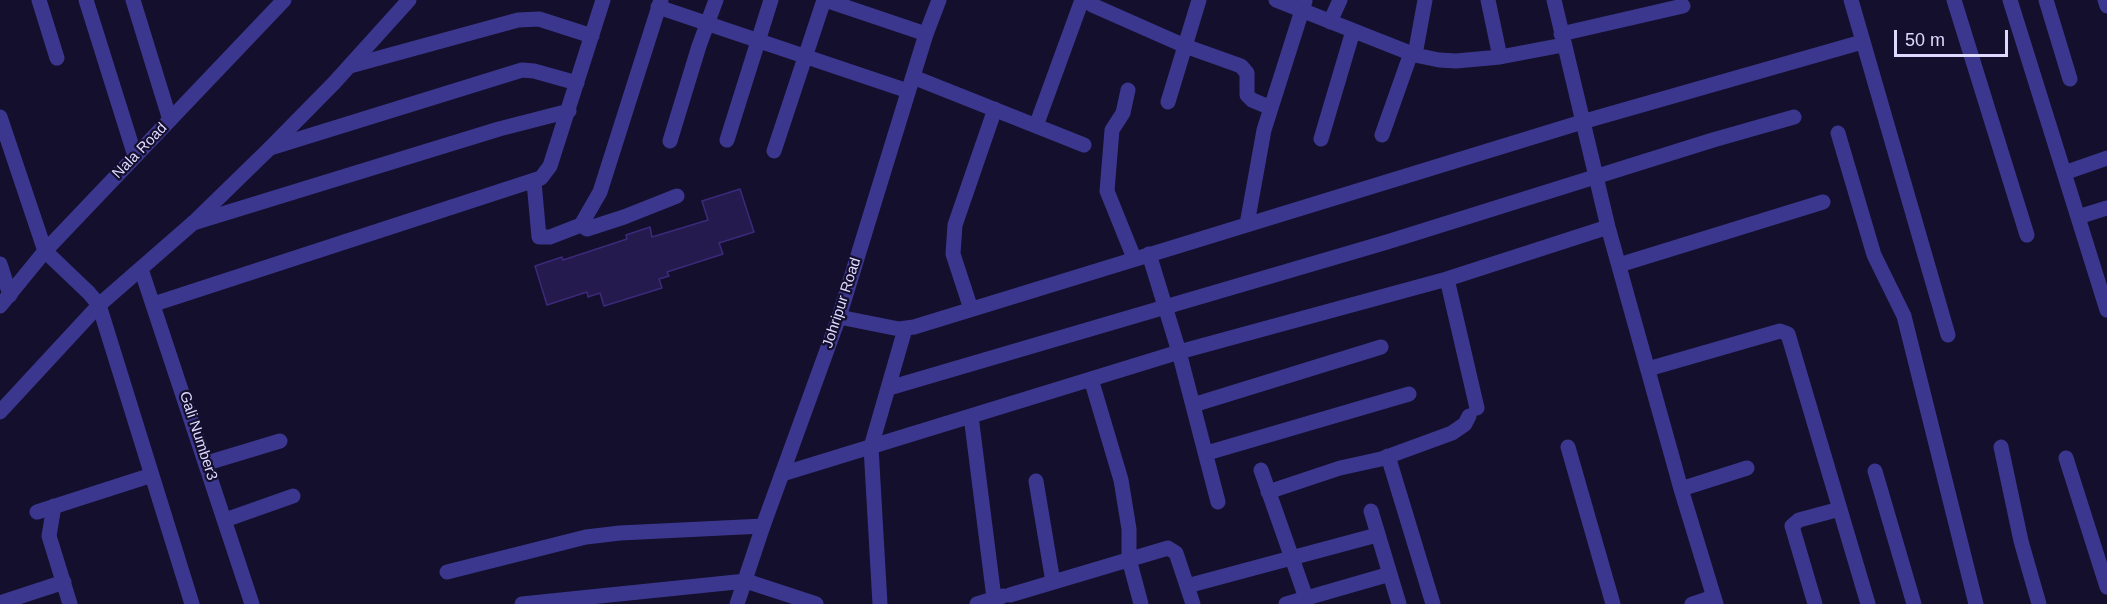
<!DOCTYPE html>
<html>
<head>
<meta charset="utf-8">
<style>
	body { margin:0 }
	#map { position:relative; width:2107px; height:604px; overflow:hidden; background:#140f2c; font-family:Helvetica,sans-serif }
	canvas { display:block }
	.scale { position:absolute; left:1894px; top:30px; width:114px; height:27px; box-sizing:border-box; border:3px solid #dedaff; border-top:0; padding-left:8px; font-size:18px; line-height:21px; white-space:nowrap; color:#dedaff; -webkit-text-stroke:4px #140f2c; paint-order:stroke }
</style>
</head>
<body>
<div id="map">
<canvas width="2107" height="604"></canvas>
<div class="scale">50 m</div>
</div>
<script>
const c = document.querySelector('canvas').getContext('2d');
c.lineJoin = 'round';
function paint(path, color) { c.fillStyle = color; c.fill(path, 'evenodd'); }
const toPath = rows => new Path2D(rows.map(r => 'M' + r).join(''));
function trace(path, color, width, dash) { c.strokeStyle = color; c.lineWidth = width; c.lineCap = dash ? 'butt' : 'round'; c.setLineDash(dash || []); c.stroke(path); }
function drawText(font, color, halo, rows, align = 'center') {
  c.font = font + ' Helvetica,sans-serif'; c.lineWidth = 4.5; c.setLineDash([]); c.textBaseline = 'middle'; c.strokeStyle = halo; c.fillStyle = color; for (const [text, x, y, turn = 0] of rows) {
    c.save(); c.translate(x, y); c.rotate((+turn || 0) * Math.PI / 180); c.textAlign = isNaN(turn) ? turn : align; if (halo) c.strokeText(text, 0, 0); c.fillText(text, 0, 0); c.restore();
  }
}
const building = toPath([
	[740,189,754,232,719,243,723,254,667,272,669,276,659,279,662,288,604,306,600,293,588,297,587,292,547,305,535,266,562,257,563,260,627,239,626,235,650,227,652,237,708,220,702,201,740,189]
]);
const minor = toPath([
	[39,0,57,58],
	[86,0,135,156],
	[133,0,170,120],
	[825,0,926,34],
	[1276,0,1415,55,1439,60,1456,61,1500,57,1563,45],
	[1488,0,1500,57],
	[1554,0,1608,227,1681,489,1716,604],
	[1851,0,1948,335],
	[1954,0,2027,235],
	[2010,0,2107,310],
	[2046,0,2070,79],
	[2105,0,2107,6],
	[1092,5,1185,46,1241,66,1247,73,1247,95,1252,100,1271,108],
	[658,7,908,91],
	[1330,22,1340,0],
	[1561,34,1683,6],
	[1415,55,1425,0],
	[350,66,518,20,539,19,592,36],
	[913,77,1084,145],
	[1128,90,1123,113,1112,130,1107,191,1134,258],
	[1168,102,1199,0],
	[0,117,45,251],
	[1036,126,1082,0],
	[1838,133,1874,255,1904,316,1976,604],
	[1382,135,1411,53],
	[1321,139,1353,31],
	[727,140,771,0],
	[670,141,699,46,716,0],
	[270,148,522,70,534,71,577,83],
	[774,151,824,0],
	[2064,173,2107,158],
	[534,182,539,237,550,237,581,225,600,192,661,0],
	[2078,217,2107,208],
	[193,223,499,129,569,111],
	[1247,224,1264,130,1305,1],
	[581,225,587,229,624,217,677,196],
	[1149,254,1179,352,1218,502],
	[0,264,10,295],
	[1619,265,1823,202],
	[141,269,252,604],
	[1447,279,1477,408],
	[154,304,541,178,550,166,603,0],
	[99,305,192,604],
	[971,309,953,254,955,225,995,109],
	[839,317,899,329,914,327,1582,122,1862,42],
	[1648,369,1780,331,1788,334,1868,604],
	[1091,379,1121,480,1129,529,1129,559,1141,604],
	[889,388,1387,242,1713,140,1794,117],
	[1193,405,1381,347],
	[971,416,994,598],
	[1568,447,1613,604],
	[2001,447,2021,541,2039,604],
	[1207,453,1409,394],
	[1388,456,1433,604],
	[2066,458,2107,587],
	[207,463,280,441],
	[1261,470,1306,598],
	[1875,471,1914,604],
	[782,474,1179,352,1447,279,1608,227],
	[1036,481,1053,582],
	[1681,489,1747,468],
	[1268,492,1340,468,1381,459,1452,433,1465,424,1469,416],
	[54,506,49,536,70,604],
	[1371,511,1399,604],
	[37,512,152,475],
	[225,520,293,496],
	[447,572,586,537,620,533,763,526],
	[1187,586,1377,535],
	[1010,595,1168,548,1176,553,1193,604],
	[0,603,64,582],
	[522,604,746,581,816,604],
	[880,604,871,447,905,329],
	[977,604,1003,596],
	[1286,604,1390,574],
	[1692,604,1713,597],
	[1815,604,1792,526,1799,520,1840,509]
]);
const tertiary = toPath([
	[45,251,89,293,99,305],
	[0,306,45,251,284,0],
	[0,412,99,305,193,223,270,148,334,83,409,0],
	[737,604,763,526,839,317,926,34,939,0]
]);
const streetNames = [
	["Nala Road",140,151,-46],
	["Johripur Road",842,303,-72],
	["Gali Number3",198,436,72]
];
paint(building, '#251a4e');
trace(building, '#3b2a7b', 1.5);
trace(minor, '#3b378e', 15);
trace(tertiary, '#3b378e', 15);
drawText('15px', '#dedaff', '#140f2c', streetNames);
</script>
</body>
</html>
